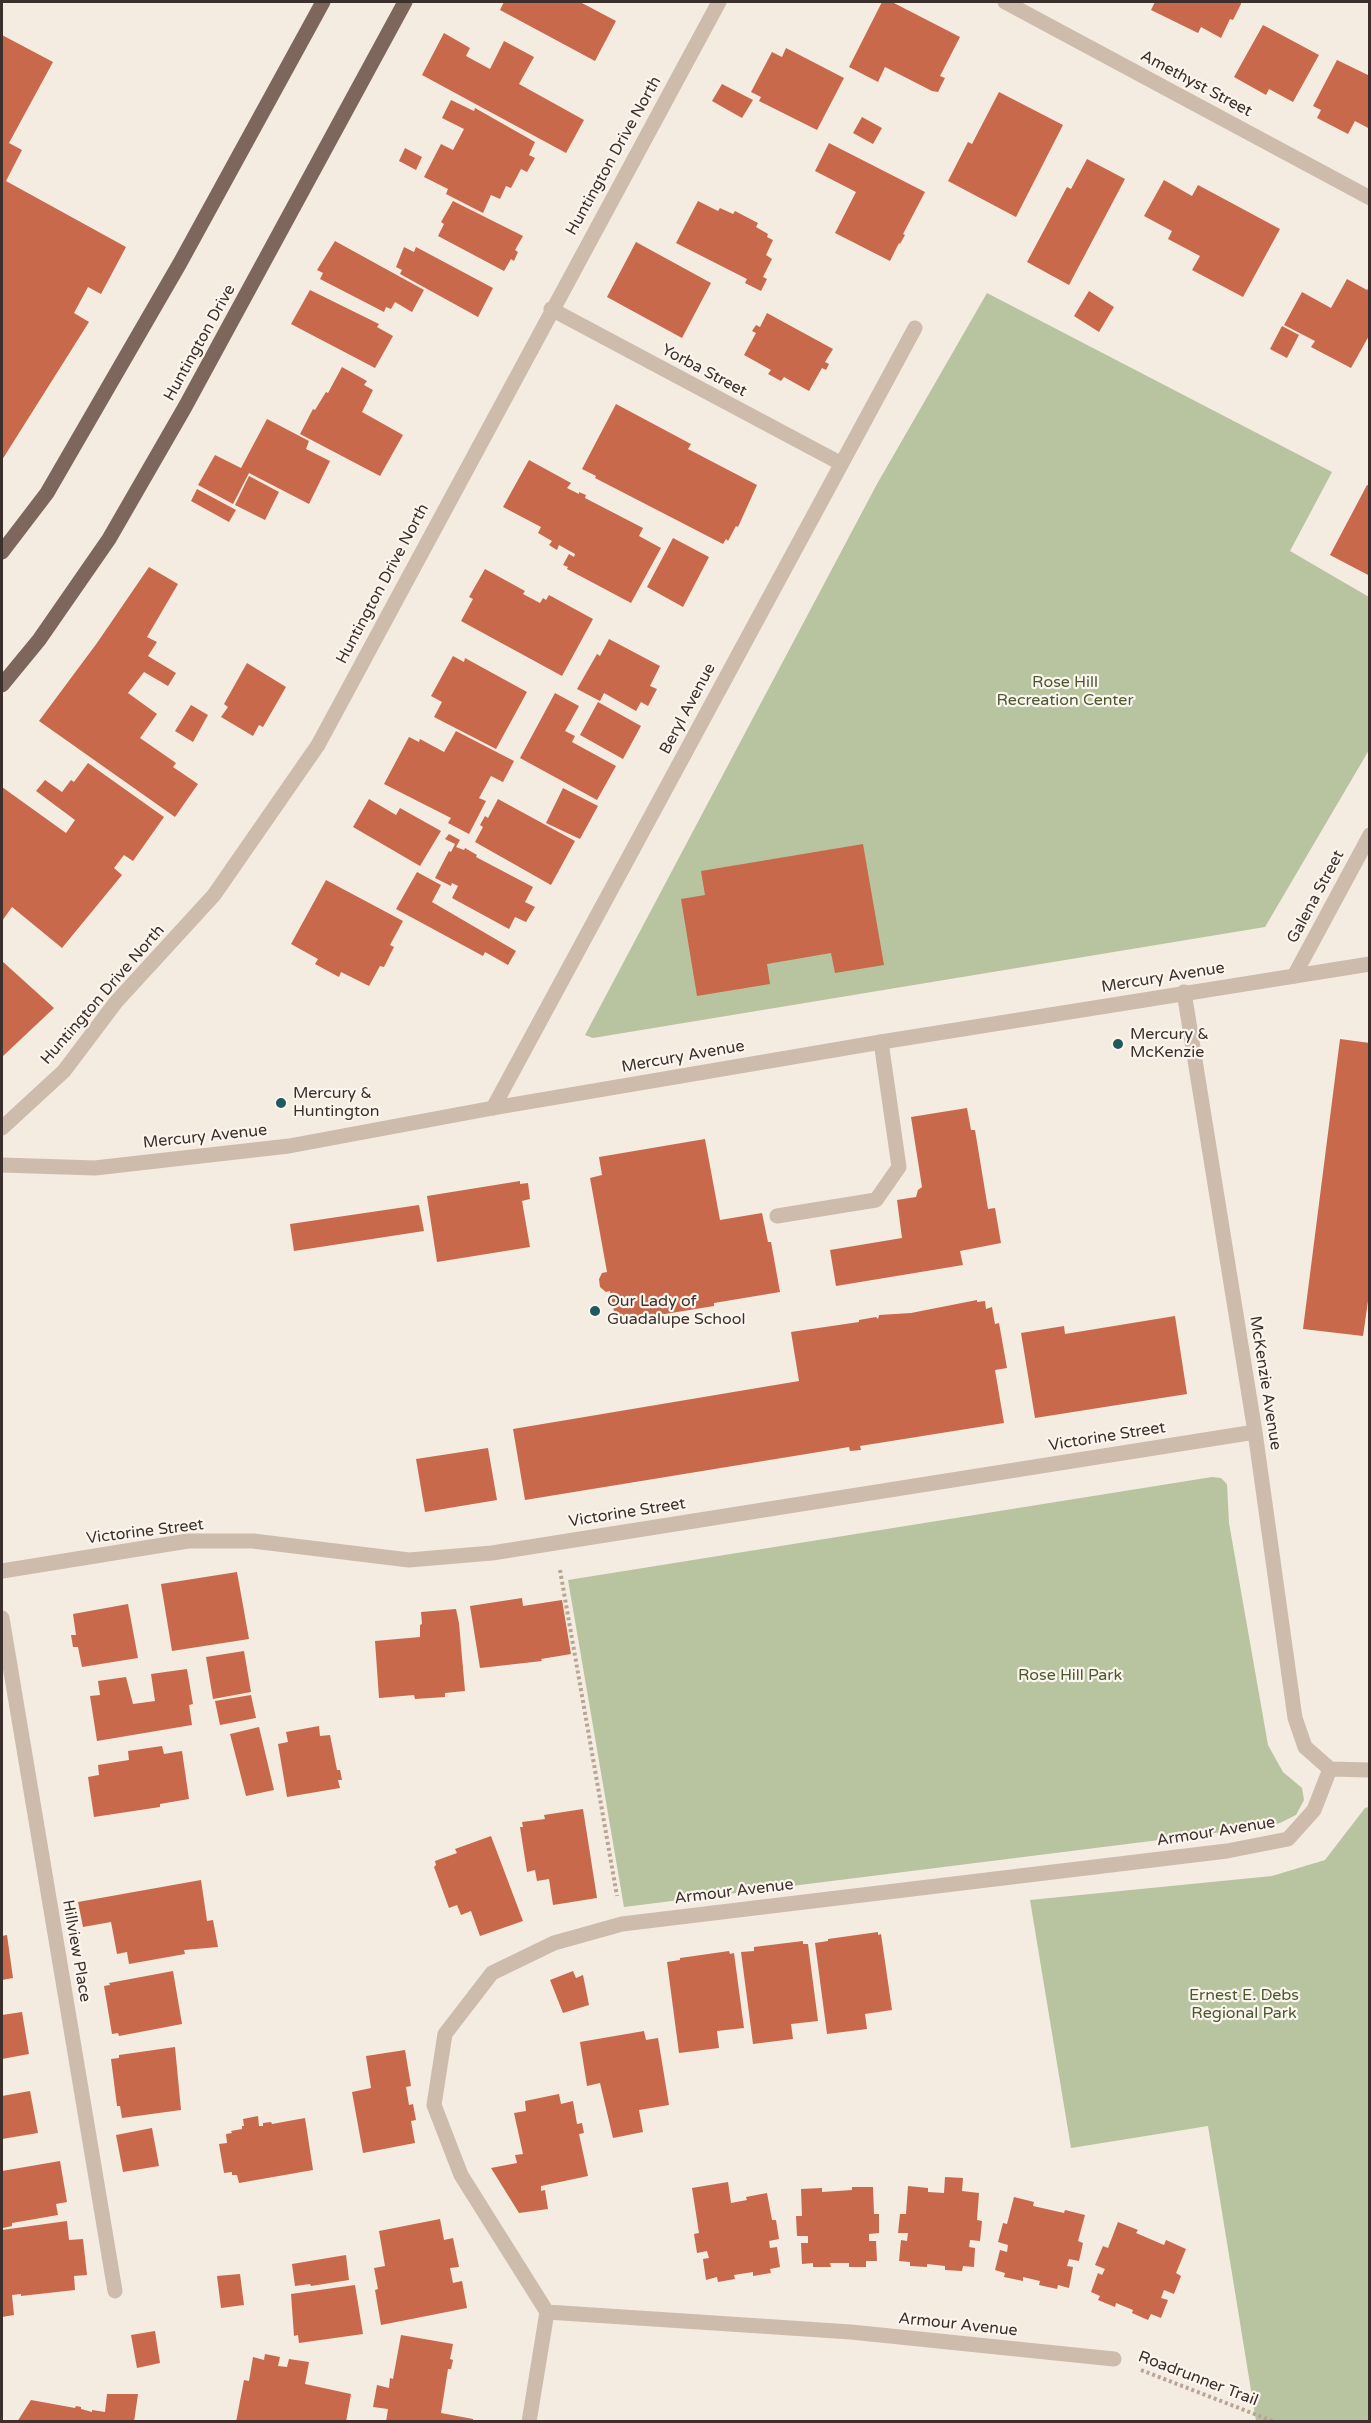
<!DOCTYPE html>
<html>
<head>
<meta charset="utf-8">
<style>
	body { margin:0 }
	#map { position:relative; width:1371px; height:2423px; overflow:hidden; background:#f4ebe1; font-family:"Varela Round",sans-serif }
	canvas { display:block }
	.frame { position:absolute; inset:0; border:3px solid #3b302b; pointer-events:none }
</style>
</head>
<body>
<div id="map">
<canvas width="1371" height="2423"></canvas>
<div class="frame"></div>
</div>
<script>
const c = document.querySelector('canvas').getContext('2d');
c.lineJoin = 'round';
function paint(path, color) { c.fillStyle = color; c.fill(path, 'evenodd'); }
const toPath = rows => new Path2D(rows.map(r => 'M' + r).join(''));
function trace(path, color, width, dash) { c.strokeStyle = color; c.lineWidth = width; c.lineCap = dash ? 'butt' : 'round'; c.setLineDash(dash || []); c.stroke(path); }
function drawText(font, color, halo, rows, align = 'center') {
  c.font = font + ' "Varela Round",sans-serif'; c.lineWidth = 4.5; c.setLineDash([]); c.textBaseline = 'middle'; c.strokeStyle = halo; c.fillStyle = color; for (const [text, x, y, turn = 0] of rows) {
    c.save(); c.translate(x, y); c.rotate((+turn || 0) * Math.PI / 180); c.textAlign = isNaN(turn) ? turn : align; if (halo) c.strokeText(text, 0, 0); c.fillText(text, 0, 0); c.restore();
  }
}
const green = toPath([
	[987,293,1332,472,1290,551,1369,597,1369,750,1265,927,593,1038,585,1035,877,484],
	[1212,1477,1221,1478,1227,1484,1229,1523,1268,1745,1283,1772,1302,1788,1304,1800,1296,1815,1280,1823,1263,1827,624,1907,568,1580],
	[1369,1807,1369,2421,1256,2421,1208,2126,1071,2148,1030,1900,1272,1876,1325,1860,1365,1808]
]);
const building = toPath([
	[504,2,580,2,616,21,595,61,500,10],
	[882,2,892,2,960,37,940,76,945,78,938,92,932,91,885,67,878,82,849,67],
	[1155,2,1241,2,1241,4,1233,20,1230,19,1221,38,1201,27,1198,33,1151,10],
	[1263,25,1319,55,1293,102,1269,89,1266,95,1234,77],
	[444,33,470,48,466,56,490,69,504,41,534,57,519,84,584,120,566,153,422,75],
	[2,35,53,62,9,143,22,150,6,181,126,247,101,294,88,287,74,313,89,322,2,460],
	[786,48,844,78,817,130,759,101,761,97,751,92,772,52,782,57],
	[1337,60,1370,76,1370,129,1355,121,1348,134,1317,118,1321,110,1313,106],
	[722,84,753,100,742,118,712,101],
	[999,92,1063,125,1016,217,948,181,968,142,972,144],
	[451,100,474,111,475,108,535,142,529,155,535,158,527,172,521,169,511,188,506,186,500,199,491,195,483,213,446,194,448,189,424,177,441,144,453,150,464,129,442,118],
	[862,117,882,128,873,144,853,133],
	[829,143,925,192,903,234,905,235,900,244,899,243,890,261,835,233,856,192,815,171],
	[405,148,422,157,416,170,399,161],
	[1087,159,1125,179,1069,285,1027,262,1067,187,1071,189],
	[1164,180,1192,196,1198,185,1280,229,1243,297,1192,270,1200,256,1168,239,1172,231,1144,216],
	[453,201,523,236,515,250,518,252,514,261,511,259,504,271,438,236,444,224,441,222],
	[698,201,718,211,720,208,733,214,735,211,758,223,756,227,768,234,767,237,773,240,766,255,772,259,763,277,767,279,761,291,745,283,747,279,676,243],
	[335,241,424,290,412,312,395,302,391,309,386,307,384,312,320,279,323,273,317,270],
	[636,242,711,283,682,338,607,297],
	[404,247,414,252,416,247,493,288,478,317,400,274,402,270,396,267],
	[1347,279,1367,290,1370,286,1370,334,1351,368,1311,347,1315,341,1284,325,1302,292,1331,308],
	[310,290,379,324,377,327,393,336,375,368,291,324],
	[1089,291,1114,307,1099,332,1074,316],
	[767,313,833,349,825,362,829,364,826,370,822,368,809,391,784,377,781,381,768,374,771,370,744,355,756,333,752,331,756,325,760,327],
	[1282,326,1299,335,1287,358,1270,349],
	[342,367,367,381,364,385,373,390,362,412,403,435,380,476,300,434,313,409,315,410,326,392,328,393],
	[616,404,691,444,688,449,757,485,738,527,736,526,728,541,726,539,723,544,595,478,596,476,582,469],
	[267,419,309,441,306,449,330,461,309,504,249,473,233,504,198,485,215,455,241,468],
	[529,460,571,483,567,488,579,494,579,492,586,495,585,498,643,528,639,536,661,548,631,603,567,569,568,567,563,565,569,554,574,557,575,554,559,545,557,550,549,545,552,541,538,533,541,527,503,507],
	[249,476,279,492,265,520,235,505],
	[1367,485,1370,486,1370,576,1330,555],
	[197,489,236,510,229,522,191,501],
	[673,538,709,557,683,607,647,587],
	[149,567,178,584,147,637,157,642,148,656,176,673,168,686,144,672,128,693,157,714,140,738,176,763,173,767,198,784,175,817,39,721,97,643],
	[485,569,525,591,523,594,540,603,543,598,546,600,549,595,593,619,562,676,461,621,473,599,469,597],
	[609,639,660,666,650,686,657,689,648,706,641,702,636,711,604,693,600,701,577,689,597,654,600,656],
	[453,656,464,662,465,658,527,692,496,749,434,717,442,702,431,696],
	[247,663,286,687,263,727,259,725,253,736,221,717,228,707,224,704],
	[555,693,579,706,565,731,575,736,572,742,616,766,597,800,520,758],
	[598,702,641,726,623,759,580,735],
	[191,705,208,715,193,742,175,731],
	[456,731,514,761,503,782,491,776,479,798,486,801,469,834,448,823,451,818,384,784,409,737,419,742,420,739,444,752],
	[88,763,164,817,133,861,124,855,114,868,122,875,62,948,12,907,2,921,2,787,66,833,75,820,36,791,45,780,62,792,71,780,74,782],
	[563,788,598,806,580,839,546,823],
	[369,799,396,815,400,808,441,831,420,866,353,827],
	[498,799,575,841,551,885,475,842,483,827,480,825,485,816,488,818],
	[449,834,460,840,456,847,464,850,465,848,477,855,476,857,533,887,525,902,535,907,526,922,515,917,509,929,452,898,458,886,452,883,451,886,435,878,449,851,451,852,455,844,445,839],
	[863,844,884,965,835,973,831,953,767,964,770,984,697,996,681,899,705,895,701,871],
	[417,872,441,885,432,902,516,951,508,965,485,952,483,956,396,909],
	[326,880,403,921,390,945,394,947,384,967,380,966,369,986,341,972,339,977,315,964,318,959,291,944],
	[2,961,54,1008,2,1057],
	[1340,1039,1370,1043,1370,1287,1363,1336,1303,1329],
	[967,1108,971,1130,975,1130,988,1209,995,1208,1001,1243,960,1251,963,1265,836,1286,830,1250,902,1238,897,1200,916,1197,918,1190,922,1187,911,1117],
	[705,1139,720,1220,762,1213,768,1242,771,1242,780,1292,714,1303,714,1306,616,1322,610,1291,606,1292,600,1287,599,1279,602,1273,607,1272,590,1178,602,1175,599,1157],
	[520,1181,520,1184,528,1183,530,1199,522,1201,530,1247,437,1262,427,1196],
	[419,1205,424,1231,294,1251,290,1224],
	[977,1300,977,1302,985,1301,986,1309,992,1307,995,1324,999,1323,1007,1368,995,1370,1004,1423,860,1446,861,1450,850,1451,849,1447,525,1500,513,1429,799,1381,791,1332,859,1322,859,1320,876,1317,878,1319,879,1315,911,1313],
	[1175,1316,1187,1394,1035,1418,1021,1333,1064,1326,1065,1334],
	[488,1448,497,1500,425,1512,416,1459],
	[237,1572,249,1639,172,1651,161,1584],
	[522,1598,523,1606,562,1600,571,1654,541,1659,542,1661,480,1668,470,1606],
	[128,1604,138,1658,82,1667,78,1647,73,1647,71,1635,76,1635,73,1614],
	[456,1609,459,1623,465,1691,445,1693,445,1697,415,1699,414,1695,379,1698,375,1641,420,1637,420,1625,422,1624,421,1612],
	[244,1651,251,1692,213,1699,206,1657],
	[187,1669,193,1704,189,1705,192,1725,97,1741,90,1696,100,1695,98,1681,126,1677,133,1704,155,1701,151,1674],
	[251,1695,256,1718,220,1725,215,1701],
	[319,1726,320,1736,330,1735,337,1770,340,1770,342,1780,338,1780,340,1788,287,1797,278,1744,288,1742,286,1732],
	[259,1727,274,1790,246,1796,230,1734],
	[162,1746,164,1754,182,1751,189,1799,160,1804,160,1807,94,1817,88,1777,99,1775,98,1765,129,1760,128,1751],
	[583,1809,597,1898,553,1905,549,1879,537,1881,535,1870,527,1872,520,1827,523,1827,522,1822,545,1819,544,1815],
	[491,1836,523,1921,480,1936,471,1911,461,1915,457,1905,449,1908,434,1867,436,1865,435,1861,457,1853,455,1849],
	[201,1880,207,1921,213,1920,218,1947,184,1950,185,1954,129,1964,127,1952,117,1954,111,1922,83,1927,78,1902],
	[878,1932,878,1935,881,1934,892,2010,865,2014,867,2029,827,2034,815,1943,828,1941,828,1939],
	[7,1935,13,1978,2,1980,2,1936],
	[803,1941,803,1944,808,1944,818,2021,791,2024,793,2039,753,2044,741,1952,754,1951,754,1947],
	[729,1951,730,1954,734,1953,744,2028,717,2031,719,2048,679,2053,667,1962,680,1960,680,1958],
	[173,1971,182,2024,119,2036,118,2033,112,2034,104,1986,110,1985,109,1983],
	[573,1971,576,1978,583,1975,589,2005,563,2013,550,1980],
	[22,2012,29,2054,2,2059,2,2015],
	[644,2031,646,2040,658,2038,669,2105,639,2110,643,2132,613,2138,600,2083,587,2086,580,2042],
	[175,2047,181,2110,122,2118,120,2106,117,2106,111,2059,119,2058,119,2055],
	[405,2050,411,2086,406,2087,409,2105,413,2104,416,2120,411,2121,415,2143,363,2153,352,2092,371,2088,366,2056],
	[30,2091,38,2133,2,2139,2,2096],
	[559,2094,561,2104,573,2101,577,2124,582,2123,584,2133,579,2134,588,2176,541,2186,541,2191,545,2190,548,2209,519,2213,491,2168,517,2163,515,2155,523,2154,514,2113,526,2111,525,2101],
	[258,2116,259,2126,263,2126,263,2123,271,2122,272,2124,305,2118,313,2170,239,2183,237,2175,232,2175,232,2172,224,2173,219,2144,227,2143,226,2134,232,2133,231,2131,242,2129,242,2126,244,2126,243,2119],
	[152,2128,159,2166,123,2172,116,2135],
	[60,2161,67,2202,56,2204,58,2215,12,2223,12,2226,3,2228,2,2171],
	[945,2177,963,2178,962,2191,979,2193,977,2220,982,2221,980,2241,970,2240,969,2247,975,2248,974,2267,963,2266,962,2271,945,2270,945,2266,927,2264,927,2267,910,2266,910,2262,899,2261,901,2240,907,2241,908,2233,898,2233,900,2214,906,2214,908,2186,928,2188,928,2192,944,2193],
	[728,2182,731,2203,747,2200,746,2197,767,2193,772,2220,776,2220,779,2239,769,2241,770,2248,777,2247,780,2267,770,2269,771,2273,753,2276,753,2272,734,2275,735,2279,718,2282,717,2277,706,2280,703,2259,709,2258,707,2251,697,2253,694,2234,699,2233,692,2188],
	[852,2187,873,2187,874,2214,879,2214,879,2233,869,2234,869,2241,876,2241,877,2261,866,2261,866,2267,849,2267,849,2263,830,2263,831,2267,813,2267,813,2263,802,2264,801,2243,808,2243,808,2236,797,2236,796,2216,802,2216,801,2189,822,2188,822,2192,852,2190],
	[1014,2197,1034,2202,1033,2206,1064,2213,1065,2210,1085,2215,1078,2241,1083,2243,1079,2261,1069,2259,1067,2266,1073,2267,1069,2288,1058,2285,1057,2289,1039,2285,1040,2281,1023,2277,1023,2281,1004,2277,1005,2273,995,2270,1000,2250,1007,2252,1008,2245,998,2242,1003,2223,1007,2224],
	[440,2219,444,2240,453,2238,459,2267,450,2268,453,2283,462,2281,467,2308,381,2325,375,2290,378,2289,374,2268,385,2266,379,2231],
	[67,2221,69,2240,83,2239,87,2275,74,2276,75,2290,21,2296,21,2294,12,2295,14,2315,2,2317,2,2230],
	[1118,2222,1138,2230,1136,2233,1164,2245,1166,2240,1186,2249,1176,2273,1181,2276,1174,2294,1164,2290,1161,2298,1168,2300,1161,2318,1151,2314,1148,2320,1132,2313,1133,2310,1116,2303,1115,2307,1098,2300,1100,2296,1091,2292,1098,2273,1102,2275,1105,2269,1095,2265,1103,2246,1108,2248],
	[346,2255,349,2280,311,2286,310,2284,295,2286,292,2264],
	[240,2274,244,2305,221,2308,217,2276],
	[355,2285,363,2334,299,2343,298,2335,294,2336,291,2294],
	[155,2331,160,2363,137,2368,131,2335],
	[401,2335,453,2344,450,2359,453,2360,451,2369,448,2369,441,2413,473,2419,473,2422,386,2422,388,2409,373,2407,377,2385,389,2388,390,2378,393,2379],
	[265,2354,280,2357,278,2366,287,2367,289,2359,309,2362,305,2384,351,2394,346,2422,236,2422,244,2380,249,2381,253,2357,264,2360],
	[107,2394,138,2394,134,2422,17,2422,31,2400,75,2408,76,2406,81,2407,81,2409,92,2412,92,2410,105,2412]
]);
const path = toPath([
	[560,1570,617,1896],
	[1141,2370,1275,2422]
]);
const service = toPath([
	[777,1216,876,1200,899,1167,881,1042]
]);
const minor = toPath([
	[1005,2,1370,198],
	[551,309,840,463],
	[1294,976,1370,835],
	[1184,992,1255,1432,1295,1718,1305,1747,1330,1769],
	[493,1108,915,328],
	[2,1128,64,1071,116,1002,214,895,318,745,719,2],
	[2,1571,188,1541,253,1541,409,1560,492,1553,1255,1432],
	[2,1618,115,2291],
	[1330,1769,1370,1770],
	[547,2312,851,2332,1114,2359],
	[529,2422,547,2312,461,2175,434,2105,445,2034,492,1973,554,1943,622,1924,1227,1851,1288,1839,1314,1810,1330,1769]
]);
const tertiary = toPath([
	[2,1165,95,1168,289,1146,493,1108,881,1042,1370,964]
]);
const primary = toPath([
	[2,552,47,493,180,263,323,2],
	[2,685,39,640,109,539,185,407,405,2]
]);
const markers = [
	[1118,1044,6,"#1f5a5e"],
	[281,1103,6,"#1f5a5e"],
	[595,1311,6,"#1f5a5e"]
];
const streetNames = [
	["Amethyst Street",1196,84,28],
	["Huntington Drive North",614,156,-61],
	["Huntington Drive",200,343,-61],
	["Yorba Street",704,371,28],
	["Huntington Drive North",383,584,-62],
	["Beryl Avenue",688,709,-62],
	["Galena Street",1316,897,-62],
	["Mercury Avenue",1163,978,-9],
	["Huntington Drive North",103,995,-49],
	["Mercury Avenue",683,1057,-10],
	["Mercury Avenue",205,1137,-6],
	["McKenzie Avenue",1265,1383,81],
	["Victorine Street",1107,1437,-9],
	["Victorine Street",627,1513,-9],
	["Victorine Street",145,1532,-7],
	["Armour Avenue",1216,1832,-9],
	["Armour Avenue",734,1892,-7],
	["Hillview Place",76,1951,80],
	["Armour Avenue",958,2325,6],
	["Roadrunner Trail",1198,2379,21]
];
const parkNames = [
	["Rose Hill",1065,683],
	["Recreation Center",1065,701],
	["Rose Hill Park",1070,1676],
	["Ernest E. Debs",1244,1996],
	["Regional Park",1244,2014]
];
const poiNames = [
	["Mercury &",1130,1035],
	["McKenzie",1130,1053],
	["Mercury &",293,1094],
	["Huntington",293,1112],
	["Our Lady of",607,1302],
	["Guadalupe School",607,1320]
];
paint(green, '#b8c4a0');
paint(building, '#c8694b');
trace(path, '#b9a596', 4, [3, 3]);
trace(service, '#cdbbac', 15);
trace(minor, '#cdbbac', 15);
trace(tertiary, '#cdbbac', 15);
trace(primary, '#7d675c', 15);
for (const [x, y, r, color] of markers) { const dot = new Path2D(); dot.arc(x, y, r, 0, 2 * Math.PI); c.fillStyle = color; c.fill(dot); trace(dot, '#fbf5ee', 2); }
drawText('16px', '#3b302b', '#fbf5ee', streetNames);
drawText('16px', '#4a5a2e', '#fbf5ee', parkNames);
drawText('16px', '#3b302b', '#fbf5ee', poiNames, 'left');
</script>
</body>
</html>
